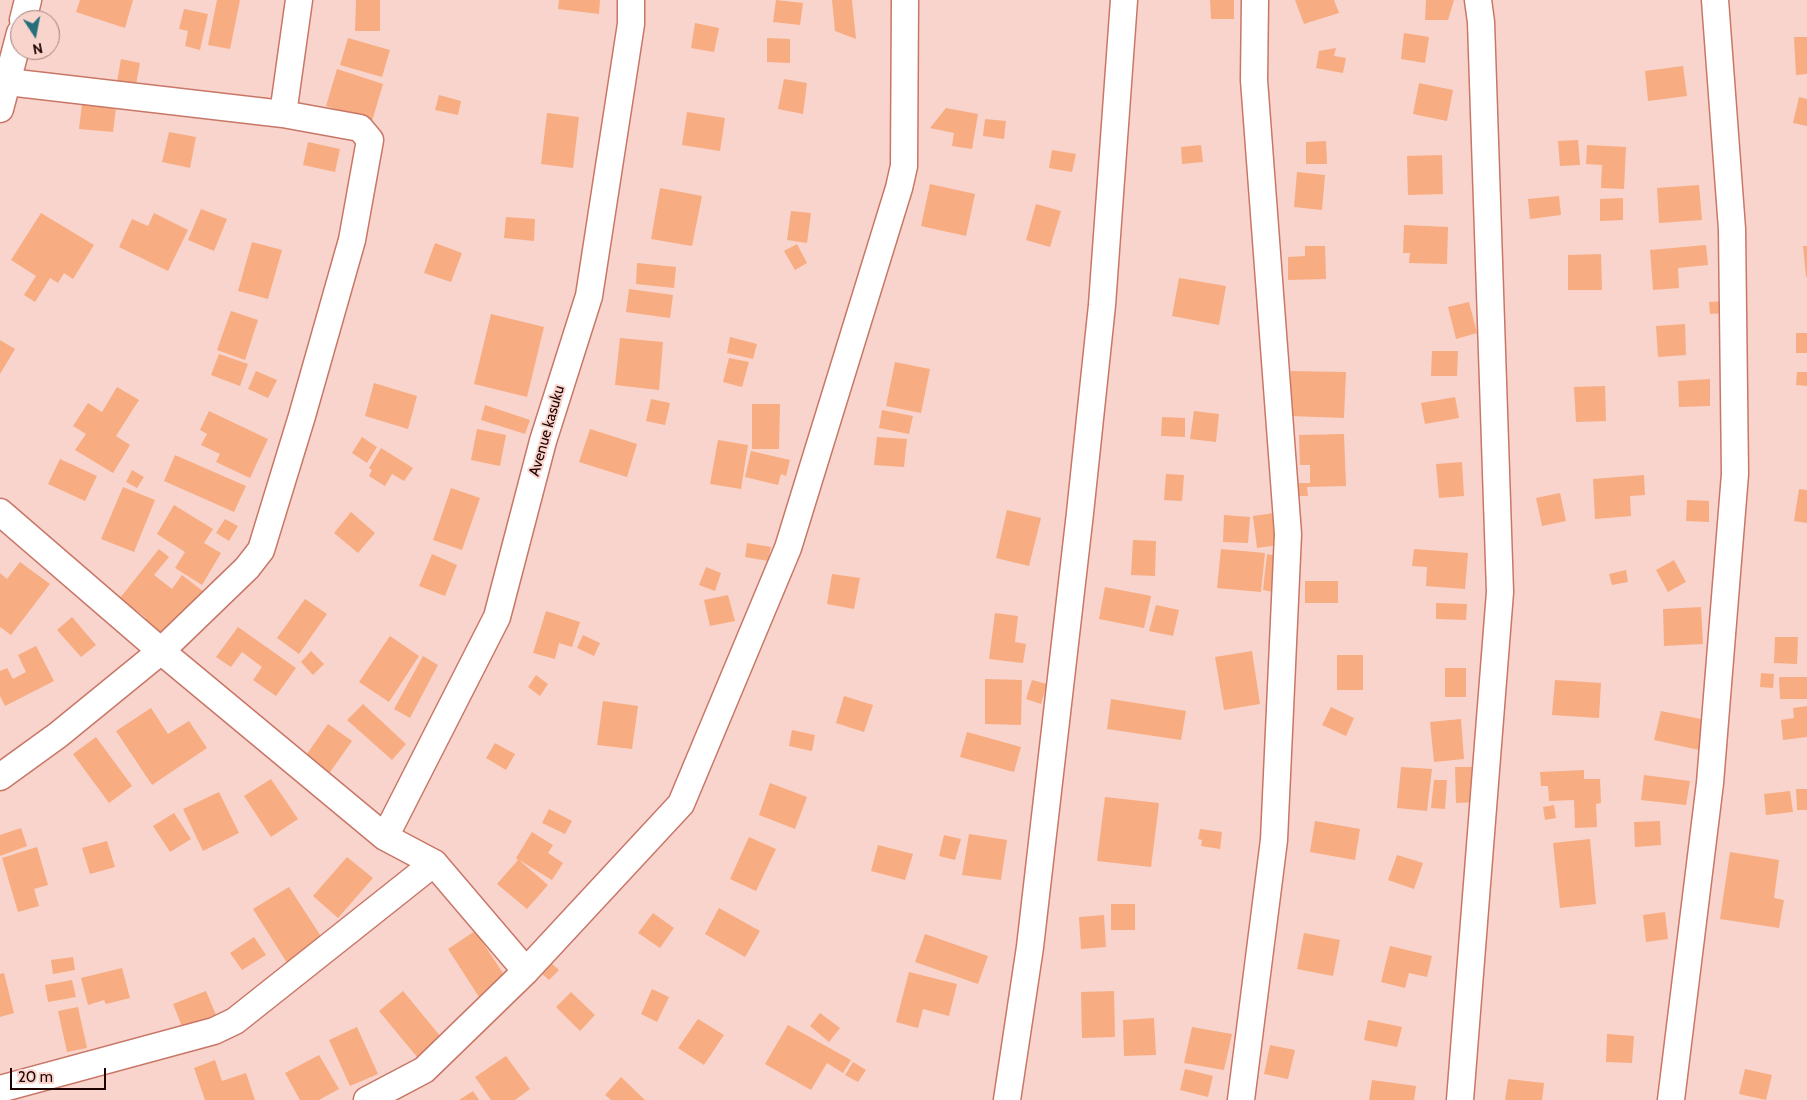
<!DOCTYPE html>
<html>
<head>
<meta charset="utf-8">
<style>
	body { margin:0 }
	#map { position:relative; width:1807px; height:1100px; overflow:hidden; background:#f8d4cc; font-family:Cabin,sans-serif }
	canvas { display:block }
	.north { position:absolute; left:10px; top:10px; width:50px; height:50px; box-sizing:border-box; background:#f8d4cc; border:1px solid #a1807b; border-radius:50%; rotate:169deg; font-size:14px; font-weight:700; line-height:20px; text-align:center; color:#1f0301 }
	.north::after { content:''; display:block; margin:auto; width:18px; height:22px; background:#286f7c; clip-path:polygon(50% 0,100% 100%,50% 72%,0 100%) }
	.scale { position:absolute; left:10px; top:1068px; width:96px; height:22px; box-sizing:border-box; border:2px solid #1f0301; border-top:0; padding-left:6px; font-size:15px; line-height:18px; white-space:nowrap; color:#1f0301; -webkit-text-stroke:4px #f8d4cc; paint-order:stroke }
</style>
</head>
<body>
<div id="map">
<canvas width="1807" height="1100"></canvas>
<div class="north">N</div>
<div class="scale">20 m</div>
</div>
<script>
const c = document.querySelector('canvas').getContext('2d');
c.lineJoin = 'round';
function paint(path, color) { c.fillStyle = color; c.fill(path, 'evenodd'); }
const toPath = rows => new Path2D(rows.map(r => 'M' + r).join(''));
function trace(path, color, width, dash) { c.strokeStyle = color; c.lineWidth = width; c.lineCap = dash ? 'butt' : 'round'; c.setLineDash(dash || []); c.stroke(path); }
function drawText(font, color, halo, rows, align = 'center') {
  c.font = font + ' Cabin,sans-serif'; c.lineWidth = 4; c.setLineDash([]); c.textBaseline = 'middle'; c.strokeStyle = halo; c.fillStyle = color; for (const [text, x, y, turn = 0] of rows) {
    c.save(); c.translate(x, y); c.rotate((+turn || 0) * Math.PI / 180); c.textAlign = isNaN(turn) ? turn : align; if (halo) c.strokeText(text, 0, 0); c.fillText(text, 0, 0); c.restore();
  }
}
const building = toPath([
	[80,0,133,0,125,28,76,12],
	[217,0,240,0,230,49,208,45],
	[356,0,380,0,380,31,355,31],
	[559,0,600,0,599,14,558,9],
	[776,0,803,3,800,25,773,22],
	[832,0,852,0,856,39,835,31],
	[1210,0,1234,0,1234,19,1211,19],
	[1295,0,1334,0,1339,13,1304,24],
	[1426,0,1454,0,1448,20,1425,20],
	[184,9,208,14,200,50,185,46,188,31,179,29],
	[695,23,719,28,714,52,691,48],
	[1404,33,1429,37,1425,63,1401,59],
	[1794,37,1807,37,1807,74,1796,75],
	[348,38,390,50,382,77,340,65],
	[767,38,790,39,790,63,767,62],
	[1336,48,1334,56,1346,58,1343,73,1316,68,1319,51],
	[121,59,140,63,135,90,116,87],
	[1683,66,1687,96,1648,101,1645,71],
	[337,69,383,84,372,121,326,106],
	[784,79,807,83,803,114,778,109],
	[1419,83,1453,90,1447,121,1413,114],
	[439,95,461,101,458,115,435,110],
	[1799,97,1807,99,1807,126,1793,123],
	[82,104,116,108,113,132,79,129],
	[946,108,978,114,972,149,952,146,954,133,930,128],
	[687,112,725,118,720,151,682,145],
	[547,113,579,117,573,168,541,164],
	[985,119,1006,121,1004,139,983,136],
	[169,132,196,137,190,168,162,162],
	[1578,140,1580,165,1560,166,1558,141],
	[1326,141,1327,164,1306,164,1306,142],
	[308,142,340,149,335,172,303,165],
	[1201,145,1203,162,1182,164,1181,147],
	[1587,145,1626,147,1624,189,1601,188,1602,165,1586,164],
	[1052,150,1076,154,1072,172,1049,168],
	[1442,155,1443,194,1408,195,1407,156],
	[1297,172,1325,175,1322,210,1294,207],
	[930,184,975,194,966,236,921,226],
	[1699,185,1702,220,1659,223,1657,188],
	[660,188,702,196,692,246,651,239],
	[1559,196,1561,215,1530,219,1528,199],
	[1623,198,1623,220,1600,221,1600,199],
	[1036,204,1061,211,1050,247,1026,240],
	[201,209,227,219,214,251,188,240],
	[791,211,811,213,807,243,787,240],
	[41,213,94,245,73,279,64,273,58,283,50,278,35,302,24,295,36,276,11,260],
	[154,213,188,230,168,271,119,247,132,219,148,226],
	[506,217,535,219,534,241,504,238],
	[1404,225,1448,227,1447,264,1409,263,1410,253,1403,253],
	[252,242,282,250,268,299,238,291],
	[435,243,462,253,451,282,424,273],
	[797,244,807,263,795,270,784,251],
	[1706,245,1708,265,1678,268,1679,288,1653,290,1650,250],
	[1305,246,1325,246,1326,279,1288,280,1288,257,1305,256],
	[1803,246,1807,246,1807,277,1806,277],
	[1601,254,1602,290,1568,290,1568,255],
	[637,263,676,267,674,288,636,284],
	[1179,278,1226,286,1219,325,1172,316],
	[629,289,673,295,670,318,626,312],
	[1725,301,1726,313,1710,314,1709,302],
	[1469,302,1477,333,1456,339,1448,307],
	[231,311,258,320,245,360,217,350],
	[491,314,544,327,527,397,474,384],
	[1685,324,1686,355,1658,357,1656,326],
	[1796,333,1807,333,1807,353,1796,353],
	[730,337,757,344,753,359,727,353],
	[620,338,663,342,659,390,615,385],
	[0,340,15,349,0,374],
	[1432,351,1458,351,1457,376,1431,376],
	[219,354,248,364,240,386,211,375],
	[729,358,749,362,742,387,723,382],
	[895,362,930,369,921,413,886,406],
	[256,371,277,380,268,398,248,389],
	[1291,371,1346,372,1344,418,1289,416],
	[1797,372,1807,372,1807,386,1796,385],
	[1710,379,1710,406,1679,407,1678,381],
	[374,383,417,396,408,429,365,416],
	[1605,386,1606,421,1576,422,1574,387],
	[117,387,139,400,116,436,130,445,113,473,75,450,86,434,73,426,88,403,102,412],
	[1455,397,1459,418,1425,424,1421,403],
	[651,399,670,403,665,425,646,421],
	[752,404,780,404,779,449,752,449],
	[485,405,530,420,525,434,481,420],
	[882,410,913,416,909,434,879,428],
	[209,411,268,439,250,478,216,462,220,454,201,445,207,434,200,430],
	[1194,411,1219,414,1216,442,1190,439],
	[1162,417,1185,418,1185,437,1161,436],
	[477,429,506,435,500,466,471,460],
	[590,429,637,444,627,477,579,462],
	[1344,434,1346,486,1307,487,1308,496,1291,496,1290,483,1310,483,1310,465,1300,465,1299,435],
	[362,437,377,447,367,463,352,453],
	[877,437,907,439,904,467,874,465],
	[718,440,748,445,741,489,710,484],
	[381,448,413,468,404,481,392,474,385,486,369,476,372,470,369,468],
	[751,451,790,460,786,476,781,474,778,485,745,477],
	[175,455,246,486,234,512,164,481],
	[60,459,97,476,85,501,48,484],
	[1462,462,1464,496,1439,498,1436,464],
	[132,470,144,477,137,488,126,482],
	[1166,474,1184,475,1182,501,1164,500],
	[1644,475,1645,495,1630,496,1631,516,1595,519,1593,479],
	[123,487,155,500,134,552,101,539],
	[451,488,480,498,462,550,433,540],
	[1799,489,1807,490,1807,523,1794,521],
	[1560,493,1566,521,1542,526,1536,498],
	[1687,500,1709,501,1709,522,1686,521],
	[174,505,213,529,204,543,221,553,202,585,175,568,185,552,157,534],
	[1007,510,1041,518,1029,566,996,558],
	[351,512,375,533,358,553,334,533],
	[1274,513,1278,545,1257,548,1253,516],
	[1224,515,1250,517,1248,543,1223,542],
	[225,519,238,526,229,541,216,533],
	[1133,540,1156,541,1155,576,1131,575],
	[747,543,771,547,768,561,745,557],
	[159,549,169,557,154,575,172,589,182,575,204,592,164,642,142,624,146,618,120,598],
	[1221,549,1265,553,1261,592,1217,588],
	[1414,549,1468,553,1465,589,1426,586,1427,567,1412,566],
	[432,554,457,565,445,596,419,586],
	[1267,554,1277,556,1273,592,1263,590],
	[1674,560,1686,582,1668,592,1656,570],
	[20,562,50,584,11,635,0,627,0,573,7,579],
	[706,567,721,573,715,591,699,585],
	[1626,570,1628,582,1612,585,1609,574],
	[832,574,860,578,854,609,827,604],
	[1305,581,1338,581,1338,603,1305,603],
	[1105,587,1151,596,1144,628,1099,619],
	[728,595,735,621,710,626,704,600],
	[305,599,327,614,299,654,277,638],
	[1436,603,1467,604,1466,620,1436,619],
	[1156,605,1179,610,1173,636,1149,631],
	[1701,607,1703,644,1664,646,1663,609],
	[546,611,580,622,572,647,559,643,555,659,533,653],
	[995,613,1018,616,1015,642,1026,644,1023,663,989,659],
	[72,617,96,645,81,657,57,630],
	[238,627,296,668,276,696,253,680,262,667,242,652,231,667,216,657],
	[583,635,600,643,594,656,577,648],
	[390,636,419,656,389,702,359,682],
	[1775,637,1798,637,1797,664,1774,663],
	[36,646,54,681,5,706,0,696,0,671,7,668,13,679,26,672,18,655],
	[311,651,324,664,313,675,301,662],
	[1252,651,1260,704,1224,710,1215,657],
	[1337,655,1363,655,1363,690,1337,690],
	[423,656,438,665,410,718,394,709],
	[1445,668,1466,668,1466,697,1445,697],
	[1761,673,1774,674,1773,688,1760,687],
	[536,675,548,684,540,696,528,687],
	[1779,677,1807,677,1807,699,1780,699],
	[985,679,1022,680,1021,725,985,724],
	[1032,680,1047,684,1041,704,1026,699],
	[1555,680,1601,683,1599,718,1552,715],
	[844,696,873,705,864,732,836,723],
	[1111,699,1186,711,1181,740,1107,729],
	[603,701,638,706,632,749,597,745],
	[363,704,406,744,392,760,347,720],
	[1807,706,1807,737,1783,740,1781,720,1794,718,1793,708],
	[1331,707,1354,718,1346,736,1322,725],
	[151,708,168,734,189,721,207,748,152,785,116,731],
	[1661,711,1706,720,1699,750,1654,740],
	[1461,719,1464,759,1434,762,1430,722],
	[328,724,352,741,328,775,304,758],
	[792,730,815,735,812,751,789,746],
	[967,732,1021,747,1014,772,960,757],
	[96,737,132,786,109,803,73,754],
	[495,743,515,754,506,770,486,758],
	[1401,767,1432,769,1427,811,1397,808],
	[1455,767,1478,767,1478,802,1456,803],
	[1584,770,1584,779,1600,779,1601,803,1596,804,1597,827,1575,828,1574,800,1549,801,1548,786,1541,786,1540,772],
	[1644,775,1690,781,1686,805,1641,800],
	[271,779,298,819,271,837,244,796],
	[1434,780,1447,780,1445,809,1431,808],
	[770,783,807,797,795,829,759,815],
	[1796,789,1807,789,1807,810,1797,810],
	[1790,791,1793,812,1766,815,1764,794],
	[219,792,239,833,203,851,183,809],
	[1105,797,1159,803,1151,867,1097,861],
	[1554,805,1556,818,1545,820,1543,807],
	[549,809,572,821,565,834,542,823],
	[174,813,191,839,170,852,153,826],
	[1315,821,1360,829,1355,860,1310,852],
	[1660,821,1661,845,1635,847,1634,822],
	[21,828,27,846,0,856,0,835],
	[1200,829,1222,832,1220,849,1201,846,1202,840,1198,839],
	[532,832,553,845,548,853,563,863,552,880,519,860,548,885,527,909,497,884,518,860,516,858],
	[969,834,1007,840,1001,880,962,875],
	[944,835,961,839,955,860,939,856],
	[749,837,776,849,756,891,730,879],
	[1590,839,1596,904,1560,908,1553,843],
	[107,841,115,867,90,874,82,848],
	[878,845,913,854,905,880,871,871],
	[37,847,48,885,34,889,39,906,18,912,2,858],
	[1730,852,1779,860,1774,898,1784,900,1779,928,1720,919],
	[1397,855,1423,863,1414,889,1388,880],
	[347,857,373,878,338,918,313,896],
	[289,887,326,944,289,966,253,909],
	[1111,904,1135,904,1135,930,1111,930],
	[719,908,760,931,745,957,705,934],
	[1665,912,1668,939,1646,942,1643,915],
	[653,913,674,928,660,948,638,933],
	[1104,915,1106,947,1081,949,1079,917],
	[475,931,509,982,481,1000,448,949],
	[1304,933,1340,940,1333,976,1297,969],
	[925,934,988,956,978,984,915,962],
	[254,937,266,955,242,970,230,953],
	[1390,946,1432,956,1427,977,1409,973,1405,988,1381,982],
	[73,957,75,970,53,974,51,960],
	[550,962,559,970,549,980,540,972],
	[122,968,130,998,106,1004,104,1000,88,1005,81,978],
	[909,972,957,984,949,1016,923,1009,918,1028,896,1022],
	[4,973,14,1013,0,1017,0,974],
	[72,980,76,997,48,1002,45,985],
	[652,989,669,997,657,1022,641,1014],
	[206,991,216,1015,183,1029,173,1004],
	[403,991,446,1043,422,1063,379,1011],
	[1114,991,1115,1037,1082,1038,1081,992],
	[571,992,595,1015,580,1031,556,1007],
	[78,1007,87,1048,67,1052,58,1011],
	[820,1013,840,1028,829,1042,810,1026],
	[1154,1018,1156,1055,1124,1056,1123,1020],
	[698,1019,724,1035,704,1065,678,1048],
	[1368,1020,1402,1027,1397,1047,1364,1040],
	[788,1025,851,1060,843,1073,827,1063,811,1090,765,1064],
	[357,1027,378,1074,350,1086,329,1040],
	[1192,1027,1232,1034,1224,1070,1184,1063],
	[1607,1034,1634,1036,1632,1063,1606,1062],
	[1270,1045,1295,1050,1288,1079,1264,1074],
	[319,1055,339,1089,319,1100,300,1100,285,1073],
	[506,1056,530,1089,515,1100,491,1100,475,1077],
	[215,1060,222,1081,246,1073,255,1100,205,1100,194,1068],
	[853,1062,866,1070,858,1082,845,1075],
	[1185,1069,1213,1076,1208,1097,1180,1090],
	[1745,1069,1772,1075,1766,1100,1739,1094],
	[621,1077,645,1100,611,1100,605,1095],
	[1508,1079,1544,1083,1542,1100,1505,1100],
	[1372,1080,1416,1086,1414,1100,1369,1100],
	[473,1091,479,1100,459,1100]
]);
const minor = toPath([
	[23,20,28,0],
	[0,109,20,33],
	[283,114,299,0],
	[0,512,161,651,385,837,434,863,526,971],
	[0,777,58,735,161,651,247,568,261,550,302,416,352,240,370,140,360,128,283,114,8,82],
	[385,837,497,617,543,441,589,296,631,24,631,0],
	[0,1089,214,1031,235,1021,434,863],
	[367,1100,424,1070,526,971,681,804,788,548,899,188,904,166,905,0],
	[1007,1100,1030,947,1080,513,1102,305,1124,0],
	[1241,1100,1274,840,1288,534,1254,80,1255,0],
	[1460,1100,1500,592,1481,22,1478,0],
	[1671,1100,1710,783,1735,474,1732,229,1715,0]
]);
const streetNames = [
	["Avenue kasuku",547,431,-74]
];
paint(building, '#f7ad81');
trace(minor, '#c87767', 29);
trace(minor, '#fff', 26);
drawText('15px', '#1f0301', '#f8d4cc', streetNames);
</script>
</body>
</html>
